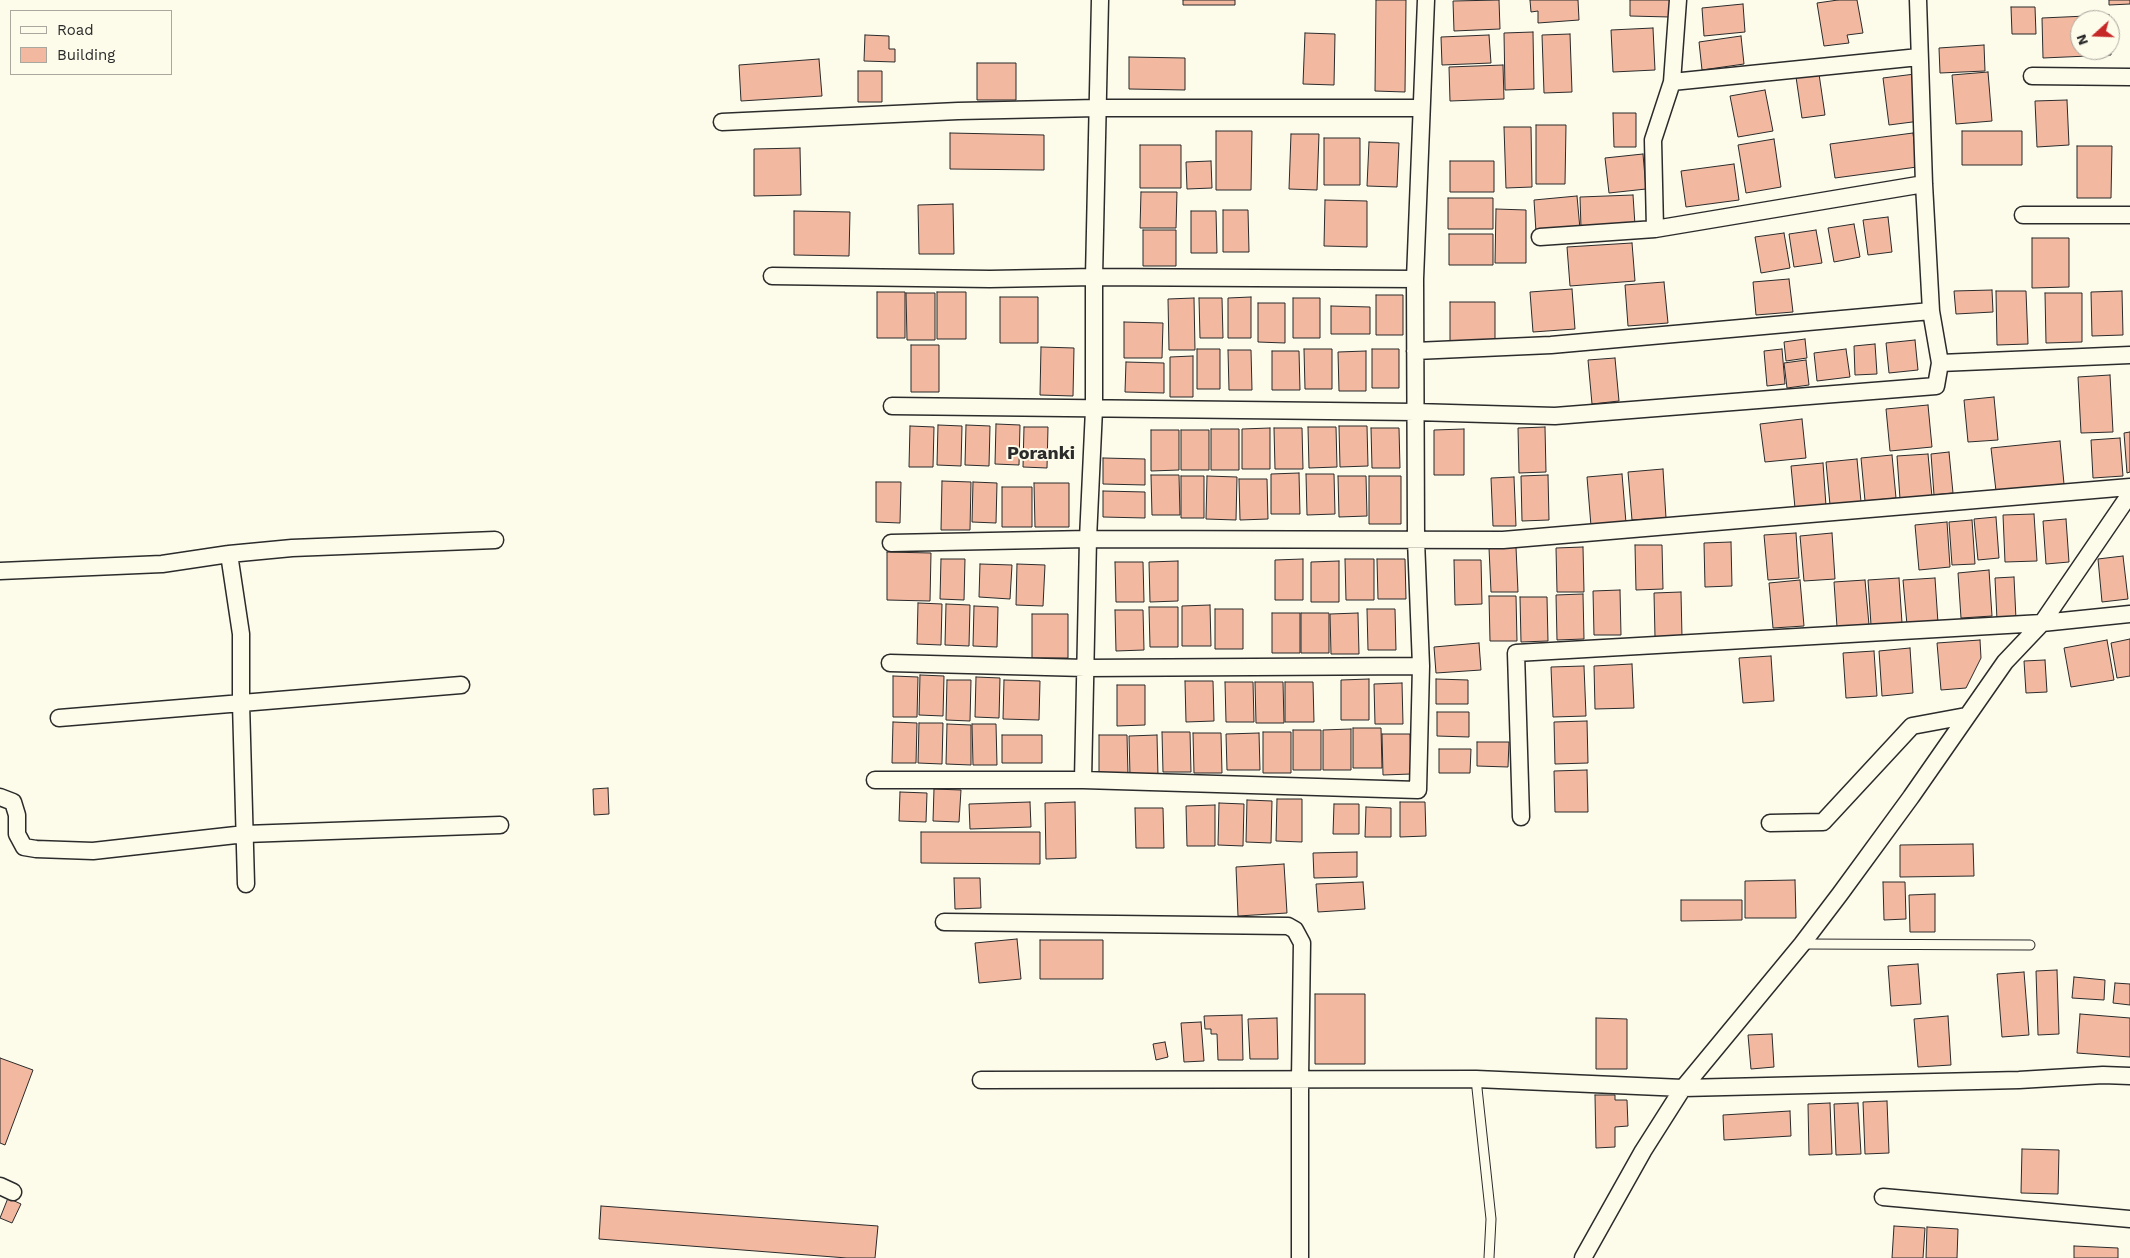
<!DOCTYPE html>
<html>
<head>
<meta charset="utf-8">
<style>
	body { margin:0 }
	#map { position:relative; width:2130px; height:1258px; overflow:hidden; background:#fdfbea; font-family:"Work Sans",sans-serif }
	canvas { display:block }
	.legend { position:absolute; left:10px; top:10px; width:162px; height:65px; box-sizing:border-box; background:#fdfbea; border:1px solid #a9a89e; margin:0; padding:6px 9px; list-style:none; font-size:15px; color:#2b2b2b }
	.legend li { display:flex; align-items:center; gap:10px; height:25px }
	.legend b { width:25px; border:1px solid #a9a89e }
	.north { position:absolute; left:2070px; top:10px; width:50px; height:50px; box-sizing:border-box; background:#fdfbea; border:1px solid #a9a89e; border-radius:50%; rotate:250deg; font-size:14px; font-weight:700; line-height:20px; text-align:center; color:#2b2b2b }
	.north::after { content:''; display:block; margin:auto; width:18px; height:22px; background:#c62828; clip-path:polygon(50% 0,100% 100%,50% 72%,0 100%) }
</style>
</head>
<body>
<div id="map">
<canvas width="2130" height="1258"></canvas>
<ul class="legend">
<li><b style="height:6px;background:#fdfbea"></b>Road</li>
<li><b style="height:14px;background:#f2b8a0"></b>Building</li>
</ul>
<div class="north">N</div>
</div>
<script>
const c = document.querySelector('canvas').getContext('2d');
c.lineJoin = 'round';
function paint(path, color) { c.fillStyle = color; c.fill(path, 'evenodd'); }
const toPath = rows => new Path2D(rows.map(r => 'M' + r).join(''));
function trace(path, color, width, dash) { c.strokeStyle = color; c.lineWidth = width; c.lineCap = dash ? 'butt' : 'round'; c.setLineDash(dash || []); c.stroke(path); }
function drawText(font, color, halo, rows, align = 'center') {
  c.font = font + ' "Work Sans",sans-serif'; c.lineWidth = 4; c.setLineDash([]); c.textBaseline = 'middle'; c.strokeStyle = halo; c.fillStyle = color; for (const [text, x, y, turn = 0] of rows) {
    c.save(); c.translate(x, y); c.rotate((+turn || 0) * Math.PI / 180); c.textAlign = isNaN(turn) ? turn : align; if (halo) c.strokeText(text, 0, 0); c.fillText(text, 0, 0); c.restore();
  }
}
const building = toPath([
	[1183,0,1235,0,1235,5,1183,5,1183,0],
	[1376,0,1406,0,1405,92,1375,91,1376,0],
	[1499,0,1500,29,1454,31,1453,1,1499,0],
	[1530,0,1578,0,1579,20,1538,23,1538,11,1531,12,1530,0],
	[1630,0,1670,0,1670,17,1630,16,1630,0],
	[1838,0,1857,0,1863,33,1847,35,1849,43,1824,46,1817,3,1838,0],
	[2109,0,2130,0,2130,4,2109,5,2109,0],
	[1743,4,1745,32,1704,36,1702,8,1743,4],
	[2011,7,2035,7,2036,34,2012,34,2011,7],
	[2109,15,2109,20,2080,20,2080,50,2110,50,2110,32,2111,55,2043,58,2042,18,2109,15],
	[1653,28,1655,70,1613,72,1611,30,1653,28],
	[1533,32,1534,89,1505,90,1504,33,1533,32],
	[1305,33,1335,34,1334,85,1303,84,1305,33],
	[1570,34,1572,92,1544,93,1542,35,1570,34],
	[865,35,889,36,889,49,895,49,895,62,864,61,865,35],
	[1489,35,1491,63,1442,65,1441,37,1489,35],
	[1741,36,1744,64,1702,70,1699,42,1741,36],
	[1984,45,1985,71,1940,73,1939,48,1984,45],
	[1129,57,1185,58,1185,90,1129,89,1129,57],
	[819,59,822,96,741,101,739,65,819,59],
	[977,63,1016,63,1016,100,977,100,977,63],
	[1503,65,1504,99,1450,101,1449,67,1503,65],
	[858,71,882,71,882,102,858,102,858,71],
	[1988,72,1992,121,1956,124,1952,75,1988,72],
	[1819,74,1825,115,1802,118,1796,77,1819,74],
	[1915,74,1920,121,1889,125,1883,78,1915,74],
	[1765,90,1773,131,1738,137,1730,96,1765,90],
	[2067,100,2069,145,2037,147,2035,101,2067,100],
	[1613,113,1636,113,1636,147,1614,147,1613,113],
	[1536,125,1566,125,1565,184,1536,184,1536,125],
	[1504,127,1531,127,1532,187,1506,188,1504,127],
	[1216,131,1252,131,1251,190,1216,190,1216,131],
	[1962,131,2022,131,2022,165,1962,165,1962,131],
	[950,133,1044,135,1044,170,950,169,950,133],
	[1913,133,1917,167,1835,178,1830,144,1913,133],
	[1291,134,1319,134,1317,190,1289,189,1291,134],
	[1324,138,1360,138,1360,185,1324,185,1324,138],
	[1774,139,1781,187,1746,193,1738,145,1774,139],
	[1369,142,1399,143,1397,187,1367,186,1369,142],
	[1140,145,1181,145,1181,188,1140,188,1140,145],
	[2077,146,2112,146,2111,198,2077,198,2077,146],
	[800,148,801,195,754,196,754,149,800,148],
	[1643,154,1646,189,1609,193,1605,158,1643,154],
	[1211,161,1212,188,1187,189,1186,162,1211,161],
	[1450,161,1494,161,1494,192,1450,192,1450,161],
	[1734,164,1739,200,1686,207,1681,171,1734,164],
	[1141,192,1177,192,1176,228,1140,228,1141,192],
	[1633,195,1635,225,1581,228,1580,197,1633,195],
	[1577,196,1580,229,1536,232,1534,200,1577,196],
	[1448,198,1493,198,1493,229,1448,229,1448,198],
	[1325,200,1367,201,1367,247,1324,246,1325,200],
	[953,204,954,254,919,254,918,205,953,204],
	[1496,209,1526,210,1526,263,1495,263,1496,209],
	[1223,210,1248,210,1249,252,1223,252,1223,210],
	[794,211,850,212,849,256,794,255,794,211],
	[1191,211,1216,211,1217,253,1191,253,1191,211],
	[1888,217,1892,252,1868,255,1863,220,1888,217],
	[1854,224,1860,257,1834,262,1828,228,1854,224],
	[1143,230,1176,230,1176,266,1143,266,1143,230],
	[1816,230,1822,263,1794,267,1789,234,1816,230],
	[1784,233,1790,268,1761,273,1755,237,1784,233],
	[1449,234,1493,234,1493,265,1449,265,1449,234],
	[2032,238,2069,238,2069,287,2032,288,2032,238],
	[1632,243,1635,281,1570,286,1567,247,1632,243],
	[1789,279,1793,312,1756,315,1753,282,1789,279],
	[1664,282,1668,323,1628,326,1625,285,1664,282],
	[1572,289,1575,329,1533,332,1530,292,1572,289],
	[1992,290,1993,312,1956,314,1954,291,1992,290],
	[1996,291,2026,291,2028,344,1997,345,1996,291],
	[2122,291,2123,335,2092,336,2091,292,2122,291],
	[877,292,905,292,905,338,877,338,877,292],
	[937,292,966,292,966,339,937,339,937,292],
	[906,293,935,293,935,340,907,340,906,293],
	[2045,293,2082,293,2082,342,2046,343,2045,293],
	[1376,295,1403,295,1403,335,1376,335,1376,295],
	[1000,297,1038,297,1038,343,1000,343,1000,297],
	[1251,297,1251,338,1228,338,1228,298,1251,297],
	[1194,298,1195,350,1169,350,1168,299,1194,298],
	[1199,298,1222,298,1223,338,1200,338,1199,298],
	[1293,298,1320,298,1320,338,1293,338,1293,298],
	[1450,302,1495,302,1495,342,1450,342,1450,302],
	[1258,303,1285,303,1285,343,1258,342,1258,303],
	[1331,306,1370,307,1370,334,1331,334,1331,306],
	[1124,322,1163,323,1162,358,1124,358,1124,322],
	[1805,339,1807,358,1786,361,1784,342,1805,339],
	[1915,340,1918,370,1889,373,1886,343,1915,340],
	[1875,344,1877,374,1855,375,1854,346,1875,344],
	[911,345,939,345,939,392,911,392,911,345],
	[1041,347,1074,348,1073,396,1040,395,1041,347],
	[1197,349,1220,349,1220,389,1197,389,1197,349],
	[1304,349,1332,349,1332,389,1305,389,1304,349],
	[1372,349,1399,349,1399,388,1372,388,1372,349],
	[1782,349,1785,384,1767,386,1764,351,1782,349],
	[1846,349,1850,377,1817,381,1814,353,1846,349],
	[1228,350,1251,350,1252,390,1229,390,1228,350],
	[1272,351,1299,351,1300,390,1272,390,1272,351],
	[1366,351,1366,391,1339,391,1338,352,1366,351],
	[1193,356,1193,397,1170,397,1170,357,1193,356],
	[1615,358,1619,401,1592,404,1588,360,1615,358],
	[1806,360,1809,385,1787,388,1784,363,1806,360],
	[1126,362,1164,363,1164,393,1125,392,1126,362],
	[2110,375,2113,432,2081,433,2078,377,2110,375],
	[1994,397,1998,440,1968,442,1964,400,1994,397],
	[1928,405,1932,447,1890,451,1886,409,1928,405],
	[1802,419,1806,458,1765,462,1760,424,1802,419],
	[996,424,1020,425,1019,465,995,464,996,424],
	[938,425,962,426,961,466,937,465,938,425],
	[966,425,990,426,989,466,965,465,966,425],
	[910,426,934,427,933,467,909,467,910,426],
	[1339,426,1367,426,1368,466,1340,467,1339,426],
	[1024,427,1048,427,1047,468,1023,467,1024,427],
	[1308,427,1336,427,1337,467,1309,468,1308,427],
	[1545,427,1546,472,1519,473,1518,428,1545,427],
	[1270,428,1270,469,1242,469,1242,429,1270,428],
	[1274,428,1302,428,1303,469,1275,469,1274,428],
	[1371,428,1399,428,1400,468,1372,468,1371,428],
	[1211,429,1239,429,1239,470,1211,470,1211,429],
	[1464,429,1464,475,1434,475,1434,430,1464,429],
	[1151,430,1179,430,1179,470,1151,471,1151,430],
	[1181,430,1209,430,1209,470,1181,470,1181,430],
	[2130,432,2130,472,2127,473,2124,433,2130,432],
	[2120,438,2123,476,2093,478,2091,440,2120,438],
	[2060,441,2064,484,1996,491,1991,448,2060,441],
	[1949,452,1953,493,1934,495,1931,454,1949,452],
	[1928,454,1932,497,1900,499,1897,456,1928,454],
	[1892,455,1896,498,1865,501,1861,458,1892,455],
	[1103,458,1145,459,1145,485,1103,484,1103,458],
	[1857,459,1861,502,1830,505,1826,462,1857,459],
	[1823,463,1826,506,1795,508,1791,466,1823,463],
	[1663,469,1666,518,1632,520,1628,472,1663,469],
	[1299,473,1300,514,1271,514,1271,474,1299,473],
	[1306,474,1334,474,1335,514,1307,515,1306,474],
	[1622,474,1626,523,1591,526,1587,477,1622,474],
	[1151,475,1179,475,1180,515,1152,515,1151,475],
	[1548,475,1549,520,1522,521,1521,476,1548,475],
	[1181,476,1204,476,1204,518,1181,518,1181,476],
	[1207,476,1237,477,1236,520,1206,519,1207,476],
	[1338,476,1366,476,1367,516,1339,517,1338,476],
	[1369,476,1401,476,1401,524,1369,524,1369,476],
	[1514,477,1516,526,1493,526,1491,478,1514,477],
	[1239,479,1267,479,1268,519,1240,520,1239,479],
	[942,481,971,482,970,530,941,530,942,481],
	[876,482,901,482,900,523,876,522,876,482],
	[973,482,997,483,996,523,972,522,973,482],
	[1034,483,1069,483,1069,527,1035,527,1034,483],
	[1002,487,1032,487,1032,527,1002,527,1002,487],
	[1103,491,1145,492,1145,518,1103,517,1103,491],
	[2034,514,2037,561,2005,562,2003,515,2034,514],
	[1996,517,1999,558,1978,560,1974,519,1996,517],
	[2066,519,2069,562,2046,564,2043,521,2066,519],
	[1972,520,1975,564,1952,565,1949,522,1972,520],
	[1947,522,1950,567,1919,570,1915,525,1947,522],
	[1796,533,1799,578,1768,580,1764,535,1796,533],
	[1832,533,1835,579,1804,581,1800,536,1832,533],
	[1731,542,1732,586,1705,587,1704,543,1731,542],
	[1635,545,1662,545,1663,589,1636,590,1635,545],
	[1516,547,1518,592,1491,592,1489,548,1516,547],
	[1583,547,1584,592,1557,592,1556,548,1583,547],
	[887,552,931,553,930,601,887,600,887,552],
	[2123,556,2128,599,2102,602,2098,559,2123,556],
	[941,559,965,559,964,600,940,599,941,559],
	[1303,559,1303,600,1275,600,1275,560,1303,559],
	[1345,559,1374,559,1374,600,1346,600,1345,559],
	[1377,559,1405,559,1406,599,1378,599,1377,559],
	[1454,560,1481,560,1482,604,1455,605,1454,560],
	[1178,561,1178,601,1150,602,1149,562,1178,561],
	[1339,561,1339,602,1311,602,1311,562,1339,561],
	[1115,562,1143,562,1144,602,1116,602,1115,562],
	[980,564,1012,565,1010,599,979,597,980,564],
	[1017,564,1045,565,1043,606,1016,605,1017,564],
	[1989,570,1992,616,1961,618,1958,573,1989,570],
	[2014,577,2016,619,1997,620,1995,578,2014,577],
	[1899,578,1902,623,1871,625,1868,580,1899,578],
	[1935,578,1938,623,1907,625,1903,580,1935,578],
	[1800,580,1804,626,1773,628,1769,583,1800,580],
	[1865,580,1869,625,1837,627,1834,582,1865,580],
	[1620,590,1621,635,1594,635,1593,591,1620,590],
	[1681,592,1682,637,1655,637,1654,593,1681,592],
	[1583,594,1584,639,1557,640,1556,595,1583,594],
	[1489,596,1516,596,1517,641,1490,641,1489,596],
	[1520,597,1547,597,1548,641,1521,642,1520,597],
	[918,603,942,604,941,645,917,644,918,603],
	[946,604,970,605,969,646,945,645,946,604],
	[1210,605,1211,646,1182,646,1182,606,1210,605],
	[974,606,998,607,997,647,973,646,974,606],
	[1149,607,1178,607,1178,647,1150,647,1149,607],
	[1215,609,1243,609,1243,649,1215,649,1215,609],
	[1367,609,1395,609,1396,650,1368,650,1367,609],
	[1115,610,1143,610,1144,650,1116,651,1115,610],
	[1272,613,1300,613,1300,653,1272,653,1272,613],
	[1301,613,1329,613,1329,653,1301,653,1301,613],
	[1358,613,1359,654,1331,654,1330,614,1358,613],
	[1032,614,1068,614,1068,658,1032,658,1032,614],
	[2130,639,2130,676,2117,678,2111,643,2130,639],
	[1980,640,1981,658,1966,688,1941,690,1937,643,1980,640],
	[2107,640,2114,680,2071,687,2064,648,2107,640],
	[1479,643,1481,670,1436,673,1434,647,1479,643],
	[1910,648,1913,693,1882,696,1879,651,1910,648],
	[1874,651,1877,696,1846,698,1843,653,1874,651],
	[1771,656,1774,701,1743,703,1739,658,1771,656],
	[2045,660,2047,692,2026,693,2024,661,2045,660],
	[1632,664,1634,708,1595,709,1594,666,1632,664],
	[1584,666,1586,716,1553,717,1551,667,1584,666],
	[920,675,944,676,943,716,919,715,920,675],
	[893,676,918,677,917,717,893,717,893,676],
	[976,677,1000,678,999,718,975,717,976,677],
	[1369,679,1369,720,1341,720,1341,680,1369,679],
	[1436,679,1468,680,1468,704,1436,704,1436,679],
	[947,680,971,680,970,721,946,720,947,680],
	[1004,680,1040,681,1039,720,1003,719,1004,680],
	[1185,681,1213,681,1214,721,1186,722,1185,681],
	[1225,682,1253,682,1254,722,1226,722,1225,682],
	[1255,682,1283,682,1284,723,1256,723,1255,682],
	[1285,682,1313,682,1314,722,1285,722,1285,682],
	[1402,683,1403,724,1375,724,1374,684,1402,683],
	[1117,685,1145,685,1145,725,1117,726,1117,685],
	[1437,712,1469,712,1469,737,1437,736,1437,712],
	[1587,721,1588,763,1555,764,1554,722,1587,721],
	[893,722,917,723,916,763,892,763,893,722],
	[919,723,943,723,942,764,918,763,919,723],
	[947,724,971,725,971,765,946,764,947,724],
	[972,724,996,724,997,765,973,765,972,724],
	[1353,728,1381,728,1382,768,1353,768,1353,728],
	[1351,729,1351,770,1323,770,1323,730,1351,729],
	[1293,730,1321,730,1321,770,1293,770,1293,730],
	[1162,732,1190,732,1191,772,1163,772,1162,732],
	[1263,732,1291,732,1291,773,1263,773,1263,732],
	[1193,733,1221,733,1222,773,1194,773,1193,733],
	[1259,733,1260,770,1227,770,1226,734,1259,733],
	[1382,734,1410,734,1411,774,1383,775,1382,734],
	[1002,735,1042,735,1042,763,1002,763,1002,735],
	[1099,735,1127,735,1128,775,1099,775,1099,735],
	[1157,735,1158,776,1130,776,1129,736,1157,735],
	[1477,742,1509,742,1508,767,1477,766,1477,742],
	[1439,749,1471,749,1470,773,1439,773,1439,749],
	[1587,770,1588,812,1555,812,1554,771,1587,770],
	[608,788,609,814,594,815,593,789,608,788],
	[934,789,961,790,959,822,933,821,934,789],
	[900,792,927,793,926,822,899,821,900,792],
	[1277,799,1302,799,1302,842,1276,841,1277,799],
	[1247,800,1272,801,1271,843,1246,842,1247,800],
	[1030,802,1031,827,970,829,969,804,1030,802],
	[1075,802,1076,858,1046,859,1045,803,1075,802],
	[1400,802,1425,802,1426,836,1400,837,1400,802],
	[1219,803,1244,804,1243,846,1218,845,1219,803],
	[1334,804,1359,804,1359,834,1333,834,1334,804],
	[1215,805,1215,846,1187,846,1186,806,1215,805],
	[1366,807,1391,808,1391,837,1365,837,1366,807],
	[1135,808,1163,808,1164,848,1136,848,1135,808],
	[921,832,1040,832,1040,864,921,863,921,832],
	[1973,844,1974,876,1900,877,1900,845,1973,844],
	[1357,852,1357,877,1314,878,1313,853,1357,852],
	[1284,864,1287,913,1238,916,1236,867,1284,864],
	[954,878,980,878,981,908,955,909,954,878],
	[1795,880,1796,918,1745,918,1745,881,1795,880],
	[1363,882,1365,909,1318,912,1316,884,1363,882],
	[1883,882,1905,882,1906,919,1884,920,1883,882],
	[1935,894,1935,932,1910,932,1909,895,1935,894],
	[1681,900,1742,900,1742,920,1681,921,1681,900],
	[1017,939,1021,979,979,983,975,943,1017,939],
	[1040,940,1103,940,1103,979,1040,979,1040,940],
	[1918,964,1921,1004,1891,1006,1888,966,1918,964],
	[2057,970,2059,1034,2038,1035,2036,971,2057,970],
	[2024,972,2029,1035,2002,1037,1997,974,2024,972],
	[2074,977,2105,980,2104,1000,2072,998,2074,977],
	[2115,983,2130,984,2130,1005,2113,1003,2115,983],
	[1315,994,1365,994,1365,1064,1315,1064,1315,994],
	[2080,1014,2130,1018,2130,1057,2077,1053,2080,1014],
	[1242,1015,1243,1060,1218,1060,1217,1034,1211,1034,1211,1029,1205,1029,1204,1016,1242,1015],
	[1948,1016,1951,1065,1918,1067,1914,1019,1948,1016],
	[1277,1018,1278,1059,1250,1059,1248,1019,1277,1018],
	[1596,1018,1627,1019,1627,1069,1596,1069,1596,1018],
	[1201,1022,1204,1061,1184,1062,1181,1023,1201,1022],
	[1772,1034,1774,1067,1751,1069,1748,1035,1772,1034],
	[1165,1042,1168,1057,1156,1060,1153,1044,1165,1042],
	[0,1058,33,1070,5,1145,0,1143,0,1058],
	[1595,1095,1615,1095,1615,1100,1627,1100,1628,1126,1615,1127,1615,1147,1596,1148,1595,1095],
	[1887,1101,1889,1153,1865,1154,1863,1102,1887,1101],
	[1830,1103,1832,1154,1809,1155,1808,1104,1830,1103],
	[1858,1103,1861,1154,1836,1155,1834,1104,1858,1103],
	[1790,1111,1791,1136,1724,1140,1723,1115,1790,1111],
	[2022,1149,2059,1150,2058,1194,2021,1193,2022,1149],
	[8,1198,21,1204,12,1223,0,1218,8,1198],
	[601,1206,878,1226,875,1258,847,1258,599,1239,601,1206],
	[1894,1226,1925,1228,1923,1258,1892,1258,1894,1226],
	[1927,1227,1958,1229,1957,1258,1926,1258,1927,1227],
	[2074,1246,2118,1248,2118,1258,2074,1258,2074,1246]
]);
const lane = toPath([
	[1802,944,2030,945],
	[1476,1079,1491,1219,1489,1258]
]);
const street = toPath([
	[1100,0,1094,277,1415,279],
	[1918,0,1924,184,1931,311,1940,363],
	[2032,76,2130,77],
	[1672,82,1678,0],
	[722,122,958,111,1097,108,1421,108],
	[2023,215,2130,215],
	[1655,229,1653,140,1672,82,1919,57],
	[1540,237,1655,229,1924,184],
	[772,276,990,279,1094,277,1094,409,1088,539,1083,780],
	[1415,351,1551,345,1931,311],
	[892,406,1415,412,1555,416,1936,386,1940,363,2130,355],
	[891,543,1088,539,1503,540,2130,487],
	[229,554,241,634,241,703,246,884],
	[0,571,162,564,229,554,292,548,495,540],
	[890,663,1085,668,1421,666],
	[59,718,461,685],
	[875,780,1083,780,1418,790,1421,666,1416,540,1415,279,1426,0],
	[0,797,13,802,17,815,17,834,24,847,36,849,93,851,245,834,500,825],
	[1521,817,1516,653,2042,623,2130,614],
	[1770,823,1823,822,1912,726,1966,716],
	[944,922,1288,926,1295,930,1302,943,1300,1079,1300,1258],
	[981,1080,1476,1079,1683,1088,2019,1080,2103,1075,2130,1076],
	[0,1186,13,1192],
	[1883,1197,2130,1219],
	[1583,1258,1643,1151,1683,1088,1802,944,1840,894,1911,797,2005,662,2042,623,2130,494]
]);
const quarterNames = [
	["Poranki",1041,454]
];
paint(building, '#f2b8a0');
trace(building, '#2b2b2b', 1);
trace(lane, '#2b2b2b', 11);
trace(street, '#2b2b2b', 19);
trace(lane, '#fdfbea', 9);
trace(street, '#fdfbea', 16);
drawText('bold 18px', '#2b2b2b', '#fdfbea', quarterNames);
</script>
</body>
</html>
